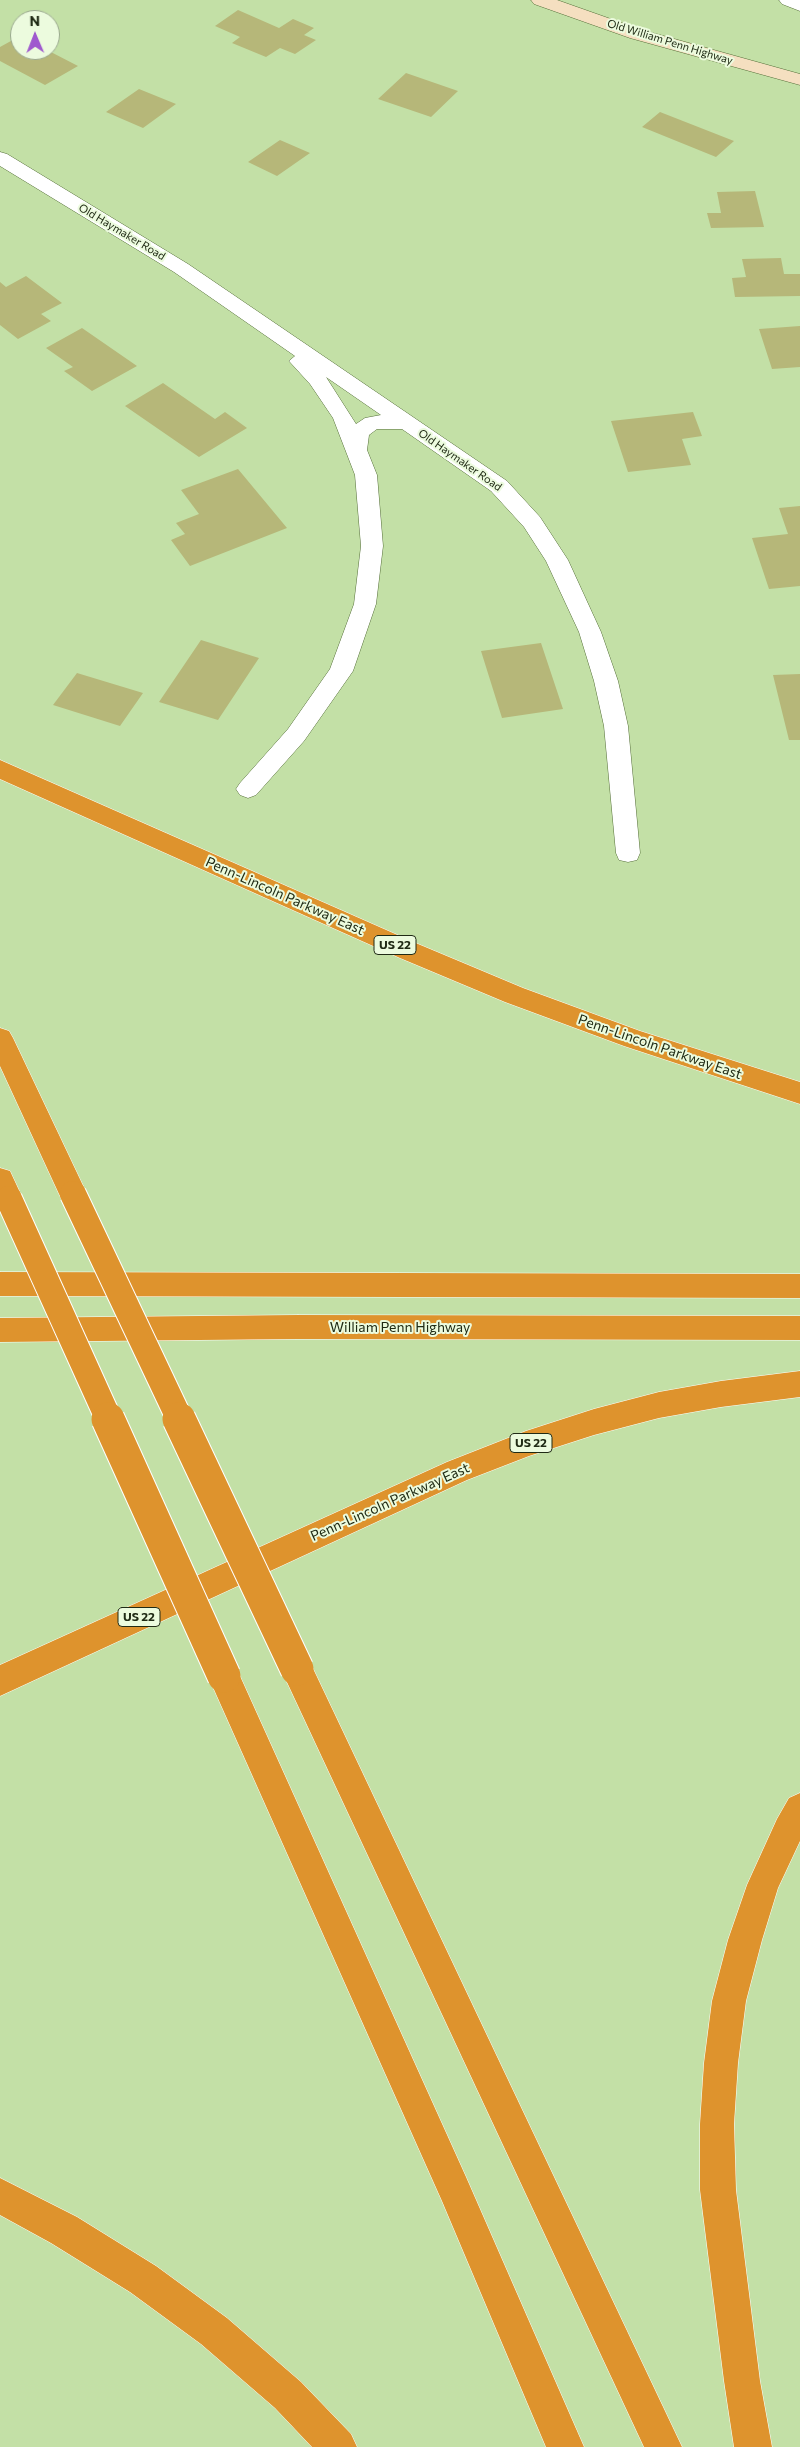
<!DOCTYPE html>
<html>
<head>
<meta charset="utf-8">
<style>
	body { margin:0 }
	#map { position:relative; width:800px; height:2447px; overflow:hidden; background:#c3e0a6; font-family:Commissioner,sans-serif }
	canvas { display:block }
	.north { position:absolute; left:10px; top:10px; width:50px; height:50px; box-sizing:border-box; background:#ecfbde; border:1px solid #9aa88e; border-radius:50%; rotate:359deg; font-size:14px; font-weight:700; line-height:20px; text-align:center; color:#202b15 }
	.north::after { content:''; display:block; margin:auto; width:18px; height:22px; background:#9f59ce; clip-path:polygon(50% 0,100% 100%,50% 72%,0 100%) }
</style>
</head>
<body>
<div id="map">
<canvas width="800" height="2447"></canvas>
<div class="north">N</div>
</div>
<script>
const c = document.querySelector('canvas').getContext('2d');
c.lineJoin = 'round';
function paint(path, color) { c.fillStyle = color; c.fill(path, 'evenodd'); }
const toPath = rows => new Path2D(rows.map(r => 'M' + r).join(''));
function trace(path, color, width, dash) { c.strokeStyle = color; c.lineWidth = width; c.lineCap = dash ? 'butt' : 'round'; c.setLineDash(dash || []); c.stroke(path); }
function drawText(font, color, halo, rows, align = 'center') {
  c.font = font + ' Commissioner,sans-serif'; c.lineWidth = 4; c.setLineDash([]); c.textBaseline = 'middle'; c.strokeStyle = halo; c.fillStyle = color; for (const [text, x, y, turn = 0] of rows) {
    c.save(); c.translate(x, y); c.rotate((+turn || 0) * Math.PI / 180); c.textAlign = isNaN(turn) ? turn : align; if (halo) c.strokeText(text, 0, 0); c.fillText(text, 0, 0); c.restore();
  }
}
const building = toPath([
	[238,10,279,28,293,19,314,28,304,35,316,40,295,54,280,48,266,57,232,43,240,37,215,26],
	[20,36,20,50,47,50,78,66,45,85,0,61,0,47],
	[406,73,458,91,431,117,378,99],
	[139,89,176,104,143,128,106,112],
	[660,112,734,141,716,157,642,127],
	[280,140,310,153,277,176,248,162],
	[755,191,764,227,711,228,707,213,721,213,717,192],
	[781,258,784,274,800,274,800,296,735,297,732,278,746,277,742,259],
	[26,276,62,303,41,314,51,321,18,339,0,325,0,282,6,287],
	[800,326,800,367,772,369,759,329],
	[82,328,137,366,92,391,64,371,73,367,46,348],
	[163,383,215,419,225,412,247,428,199,457,125,406],
	[693,412,702,436,682,439,691,465,628,472,611,421],
	[238,469,287,528,190,566,171,540,185,534,176,523,199,514,181,490],
	[800,506,800,586,769,589,752,538,788,534,779,508],
	[201,640,259,658,218,720,159,702],
	[541,643,563,709,502,718,481,651],
	[77,673,143,693,120,726,53,705],
	[800,674,800,740,789,740,773,675]
]);
const lane = toPath([
	[779,0,800,0,800,11,782,4,779,0]
]);
const street = toPath([
	[0,152,7,154,188,264,507,481,540,517,568,560,601,632,618,681,628,726,640,853,637,860,628,862,619,860,616,853,604,726,594,681,579,632,546,561,524,527,491,491,402,429,377,429,369,435,367,450,377,475,383,546,376,604,353,671,304,741,256,795,248,798,240,795,236,789,240,783,288,729,330,669,354,604,361,546,355,475,333,418,310,384,289,361,295,356,174,272,0,166,0,152],
	[326,377,381,415,365,418,356,424,326,377]
]);
const secondary = toPath([
	[531,0,557,0,642,30,800,74,800,85,630,38,534,4,531,0]
]);
const highway = toPath([
	[0,760,418,944,523,988,640,1031,800,1082,800,1104,624,1046,505,1002,400,958,0,779,0,760],
	[0,1028,9,1031,13,1038,87,1194,83,1202,73,1205,63,1202,59,1194,0,1066,0,1028],
	[0,1168,10,1171,23,1199,19,1207,9,1210,0,1207,0,1168],
	[0,1272,800,1274,800,1298,0,1296,0,1272],
	[298,1315,800,1316,800,1340,298,1339,0,1342,0,1318,298,1315],
	[800,1371,800,1397,721,1407,659,1418,594,1435,529,1456,467,1480,0,1696,0,1665,447,1462,526,1431,594,1409,659,1392,721,1381,800,1371],
	[297,1654,308,1658,682,2447,644,2447,286,1680,281,1669,286,1658,297,1654],
	[224,1661,235,1665,466,2177,584,2447,546,2447,442,2201,208,1676,213,1665,224,1661],
	[800,1793,800,1841,778,1888,762,1940,746,2001,738,2063,734,2124,736,2190,760,2381,772,2447,734,2447,724,2381,700,2190,700,2124,704,2063,712,2001,728,1940,747,1885,777,1819,789,1798,800,1793],
	[0,2178,77,2217,156,2266,227,2318,301,2382,351,2434,357,2447,312,2447,275,2408,201,2344,130,2292,51,2243,0,2215,0,2178]
]);
const highwayBridgeFar1 = toPath([
	[73,1194,180,1420],
	[9,1199,109,1420]
]);
const highwayBridge = toPath([
	[108,1419,224,1676],
	[179,1419,297,1669]
]);
const farStreetnames = [
	["Old William Penn Highway",670,42,17],
	["Old Haymaker Road",122,232,31],
	["Old Haymaker Road",460,460,35]
];
const shields = [
	[395,945,42],
	[531,1443,42],
	[139,1617,42]
];
const shieldNames = [
	["US 22",395,945],
	["US 22",531,1443],
	["US 22",139,1617]
];
const streetNames = [
	["Penn-Lincoln Parkway East",285,896,24],
	["Penn-Lincoln Parkway East",660,1047,19],
	["William Penn Highway",400,1327],
	["Penn-Lincoln Parkway East",390,1502,-24]
];
paint(building, '#b6b779');
trace(lane, '#546d38', 1);
trace(street, '#546d38', 1);
trace(secondary, '#546d38', 1);
trace(highway, '#fff', 1);
paint(lane, '#fff');
paint(street, '#fff');
paint(secondary, '#f5dfc0');
paint(highway, '#de932d');
trace(highwayBridgeFar1, '#fff', 28, []);
trace(highwayBridge, '#fff', 35, []);
trace(highwayBridgeFar1, '#de932d', 26);
trace(highwayBridge, '#de932d', 33);
drawText('11px', '#202b15', '#ecfbde', farStreetnames);
for (const [x, y, w] of shields) { const box = new Path2D(); box.roundRect(x - w / 2, y - 9.5, w, 19, 4); c.fillStyle = '#ecfbde'; c.fill(box); trace(box, '#202b15', 1); }
drawText('bold 12px', '#202b15', null, shieldNames);
drawText('14px', '#202b15', '#ecfbde', streetNames);
</script>
</body>
</html>
